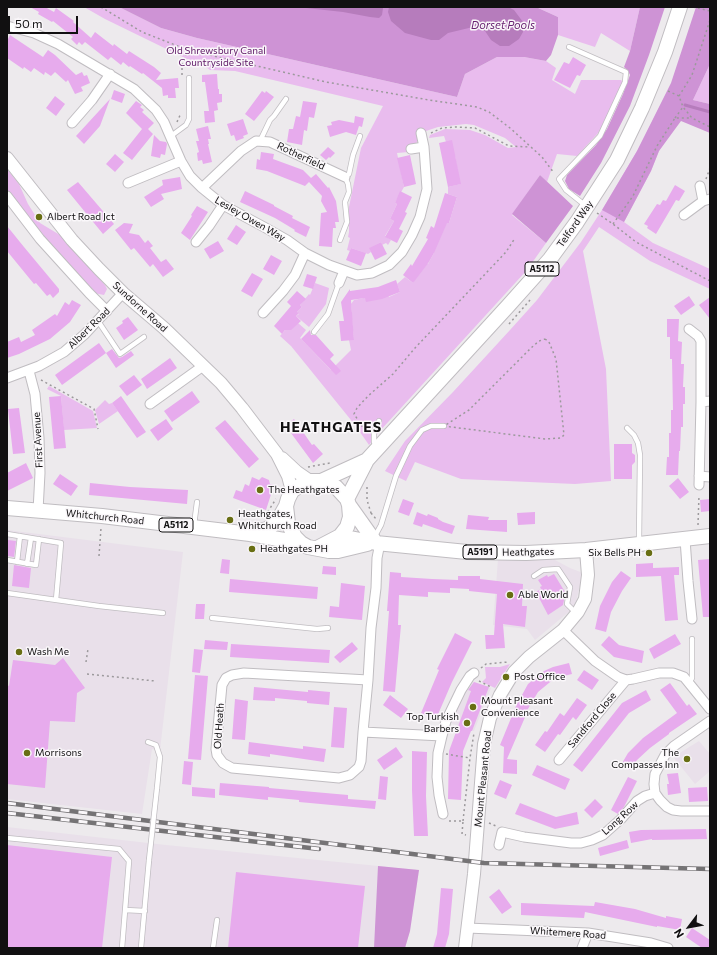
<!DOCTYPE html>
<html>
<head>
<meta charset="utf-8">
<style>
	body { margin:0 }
	#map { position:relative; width:717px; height:955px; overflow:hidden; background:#edeaed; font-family:Commissioner,sans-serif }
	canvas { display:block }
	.frame { position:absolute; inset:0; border:8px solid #111011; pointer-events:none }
	.north { position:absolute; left:669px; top:907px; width:40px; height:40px; -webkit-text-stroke:3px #faf7fa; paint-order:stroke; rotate:238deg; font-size:11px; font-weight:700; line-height:16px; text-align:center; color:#111011 }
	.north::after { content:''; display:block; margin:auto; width:14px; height:18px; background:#111011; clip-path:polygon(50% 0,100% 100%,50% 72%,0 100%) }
	.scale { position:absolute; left:8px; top:16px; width:70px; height:18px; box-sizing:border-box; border:2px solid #111011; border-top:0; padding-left:5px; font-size:12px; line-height:14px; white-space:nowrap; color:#111011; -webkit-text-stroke:3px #faf7fa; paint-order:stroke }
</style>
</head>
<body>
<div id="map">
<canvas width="717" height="955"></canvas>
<div class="frame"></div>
<div class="north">N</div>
<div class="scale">50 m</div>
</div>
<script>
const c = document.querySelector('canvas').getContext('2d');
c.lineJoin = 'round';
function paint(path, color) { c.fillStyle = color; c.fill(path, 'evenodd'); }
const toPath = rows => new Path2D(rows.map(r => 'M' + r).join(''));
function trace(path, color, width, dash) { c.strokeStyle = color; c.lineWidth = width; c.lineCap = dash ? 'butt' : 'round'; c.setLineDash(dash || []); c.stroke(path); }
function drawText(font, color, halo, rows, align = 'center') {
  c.font = font + ' Commissioner,sans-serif'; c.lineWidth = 3; c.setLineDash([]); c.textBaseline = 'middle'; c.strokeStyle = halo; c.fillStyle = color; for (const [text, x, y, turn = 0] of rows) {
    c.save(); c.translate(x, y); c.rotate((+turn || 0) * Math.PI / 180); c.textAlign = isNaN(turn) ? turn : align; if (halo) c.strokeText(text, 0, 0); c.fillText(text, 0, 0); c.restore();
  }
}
const built = toPath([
	[7,530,183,552,160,750,152,749,142,814,7,799],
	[525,558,555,560,570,568,583,573,576,601,571,610,535,640,527,629,493,625,498,559],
	[469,680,491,688,474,731,451,723],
	[699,741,710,754,710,771,695,784,674,758,678,754],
	[7,827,166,845,419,870,410,931,405,948,7,948]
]);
const green = toPath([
	[84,7,119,7,161,28,197,38,457,97,465,74,497,57,524,57,546,61,556,68,552,80,575,94,581,80,621,80,623,82,600,131,577,156,557,154,547,182,540,175,512,215,546,243,527,270,379,432,369,445,355,425,291,346,280,336,287,328,298,323,306,330,300,338,331,370,351,350,349,340,354,340,352,320,349,312,352,312,351,304,354,300,387,293,389,297,400,292,397,284,405,277,413,283,421,260,428,264,434,253,427,249,441,221,449,223,457,197,448,194,448,187,460,184,455,156,446,142,444,136,429,138,430,135,445,129,470,130,485,135,508,148,516,147,505,138,474,125,466,124,438,127,417,134,417,142,409,152,397,153,404,187,395,203,397,204,390,219,394,221,385,236,391,240,388,245,386,243,382,245,381,242,370,248,371,252,368,254,351,248,350,251,347,250,350,238,348,237,349,232,349,207,361,148,383,106,235,71,210,70,198,61,187,59,105,19],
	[536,7,640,7,630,51,601,33,595,47,558,35,558,17],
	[710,64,710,104,693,100,659,151,651,171,624,222,653,243,710,269,710,289,650,261,599,227,583,251,606,369,611,481,575,484,461,479,415,462,406,481,385,471,405,441,453,392,510,330,537,300,581,242,602,210,637,151,666,94,693,100],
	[7,169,19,184,28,204,40,223,60,235,105,285,107,289,104,295,94,293,87,286,45,238,7,191],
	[315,283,329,288,326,304,309,327,296,316,299,314,297,312,302,307,300,305,309,294,310,295],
	[49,386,93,411,97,428,64,430,61,396,47,389],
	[105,400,109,404,112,403,118,411,99,424,95,410],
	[510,664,495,688,482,682,486,678,485,667,500,667]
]);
const forest = toPath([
	[119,7,536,7,558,17,558,35,551,55,546,61,524,57,497,57,465,74,457,97,197,38,161,28],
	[640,7,665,7,649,55,630,106,601,163,580,196,569,189,565,181,567,175,596,145,607,129,623,94,630,75,628,71,624,67,630,51],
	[696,7,710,7,710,64,693,100,710,104,710,133,681,121,659,151,651,171,624,222,602,210,637,151,671,83],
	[540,175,573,206,546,243,512,214],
	[378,866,419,870,410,931,405,948,374,948]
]);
const water = toPath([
	[297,7,383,7,383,8,382,15,379,18,370,17,343,12],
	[389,7,508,7,514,10,523,22,523,32,519,39,509,46,500,46,491,40,485,31,473,27,448,33,439,40,431,40,405,33,391,21,388,12]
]);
const stream = toPath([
	[685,105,710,112]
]);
const building = toPath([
	[30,7,45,7,54,12,56,8,74,21,73,22,91,38,95,32,113,46,114,44,127,54,129,51,154,67,161,73,156,80,178,78,179,88,175,88,176,98,168,98,168,95,163,96,162,88,143,73,142,74,130,66,129,67,123,62,121,65,111,57,108,60,85,42,82,45,79,42,77,45,71,39,73,37,53,21,52,22,38,14,39,12],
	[10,35,43,57,48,50,55,55,76,75,82,72,84,76,87,75,90,83,81,87,83,91,75,94,68,80,66,82,55,72,51,76,45,72,44,75,34,68,31,72,24,67,23,69,7,58,7,41],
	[573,57,586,65,580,76,577,75,570,88,554,80,564,62,569,64],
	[217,74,218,89,219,89,219,94,222,94,222,102,217,103,218,110,214,111,215,122,205,123,204,111,209,111,205,82,202,82,202,75],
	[114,90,125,94,122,103,111,99],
	[262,91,265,93,266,91,274,97,254,121,245,114],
	[55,96,65,104,56,116,46,108],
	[110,99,100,126,84,144,76,136],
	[136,101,142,105,140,107,144,110,142,112,154,123,148,129,153,134,132,160,123,153,142,129,126,113],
	[303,101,317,103,314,118,309,117,307,131,304,130,302,145,287,142,289,129,293,129,296,116,300,117],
	[355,116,364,118,362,127,359,126,356,135,346,132,330,137,327,126,332,125,331,122,339,120,354,123],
	[243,119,248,134,243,136,244,138,236,141,234,135,231,136,227,124],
	[208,126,211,139,208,139,209,144,208,144,212,162,203,164,202,160,198,161,197,153,199,152,196,141,199,141,196,129],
	[154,135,160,141,166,142,167,144,165,155,161,154,160,158,151,156],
	[452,140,461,184,448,187,439,143],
	[328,147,335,153,330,158,329,157,326,160,320,155],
	[261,152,274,154,273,159,303,170,311,178,316,174,328,188,329,187,336,201,339,222,335,222,336,228,333,228,332,247,319,246,321,213,327,212,321,201,322,196,309,182,305,186,267,171,256,169,257,159,260,160],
	[115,154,124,162,115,172,106,164],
	[410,155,416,184,404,187,397,158],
	[180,177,182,189,161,194,164,199,151,207,144,197,163,185,162,180],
	[78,182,114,224,103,234,67,190],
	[675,185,685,191,679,201,676,200,656,234,647,228,648,226,644,224,657,204,660,205,663,200,666,201],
	[245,191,274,205,274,206,293,216,292,218,310,227,306,237,294,231,295,230,275,218,240,202],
	[400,191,412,197,405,212,407,213,399,229,403,231,397,243,385,237,394,221,390,219,397,204,395,203],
	[445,193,457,197,449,223,447,223,434,253,429,262,413,283,403,275,411,264,412,266,428,239,426,238,431,226,434,228],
	[197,206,208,212,190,240,181,233,192,216,191,215],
	[124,223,133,224,129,233,139,235,145,243,148,240,153,246,150,248,161,262,166,259,174,269,163,277,153,264,150,267,134,248,131,250,115,230],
	[236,225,246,232,237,245,227,239],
	[7,226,24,247,59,289,59,292,53,298,50,294,47,296,36,283,34,284,7,251],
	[218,241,224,251,210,259,204,249],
	[381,242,387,254,375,260,369,248],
	[351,248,366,253,361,266,346,260],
	[271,255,282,261,274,275,263,269],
	[252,273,263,279,252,297,241,291],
	[307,274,317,277,313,289,303,286],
	[396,280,400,292,382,299,366,302,365,298,351,300,354,340,341,341,339,321,344,321,341,302,350,289,350,291,378,287],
	[297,291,306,299,300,305,302,307,297,312,299,313,296,316,301,321,291,330,285,330,282,334,274,326,291,306,287,302],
	[689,296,695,305,681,315,674,306],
	[710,297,710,319,699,305],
	[72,300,81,305,70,322,50,339,19,354,7,358,7,342,19,337,21,342,35,335,32,330,55,314,57,316,65,302,69,305],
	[128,317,138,330,124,340,116,328,123,323,122,321],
	[667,319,679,319,678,341,682,342,681,364,684,364,683,387,685,387,685,404,683,404,683,427,681,427,680,451,679,451,678,475,666,475,667,457,669,457,669,433,671,433,671,410,673,410,672,359,670,359,670,337,667,337],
	[310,330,311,335,316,335,334,355,330,359,341,371,336,375,301,339],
	[99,343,106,353,62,385,55,375],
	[112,349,119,358,122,357,131,351,134,355,116,368,106,353],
	[170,358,177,368,147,389,141,379],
	[134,375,142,385,127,396,119,386],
	[192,391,200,402,172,422,164,411],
	[61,396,66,448,54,449,49,397],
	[121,396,146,432,137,438,112,403],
	[19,408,25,453,13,454,8,409],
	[166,419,173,429,158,441,150,430],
	[294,419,312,445,314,444,323,454,313,463,288,429,290,428,287,424],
	[225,420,259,459,249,468,215,428],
	[614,444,632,444,632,453,635,455,635,462,632,465,632,479,614,479],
	[26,463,33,478,7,491,7,473],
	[60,474,78,486,71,496,53,484],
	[252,477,259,480,262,477,269,480,270,484,274,485,266,510,233,498,236,490,242,492,245,484,249,486],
	[678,478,689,492,680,499,669,486],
	[90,483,130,487,188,490,187,504,89,495],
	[403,499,414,503,409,516,398,512],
	[710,499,710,511,701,512,700,500],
	[417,512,427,516,428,514,438,518,438,519,443,522,455,526,452,534,423,524,422,527,413,524],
	[535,512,535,524,518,525,517,513],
	[468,515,489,517,488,520,507,520,507,532,466,529],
	[8,540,16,541,14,557,8,556],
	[222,559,230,560,229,574,220,573],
	[710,559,710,617,703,617,698,560],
	[653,563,653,568,679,567,679,575,674,575,678,620,665,621,661,576,636,577,636,564],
	[14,565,31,568,29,588,12,586],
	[323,566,336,567,336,575,322,574],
	[621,571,631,578,622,591,611,612,606,632,595,629,600,606,612,582],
	[390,572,401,573,401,577,432,579,458,580,458,576,480,576,480,579,523,584,522,606,527,606,525,627,503,624,505,648,486,649,485,635,494,635,497,594,469,591,469,589,450,588,450,593,428,592,428,597,399,595,398,625,401,625,395,692,383,691,389,611,387,611],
	[554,574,565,592,565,595,562,596,564,600,563,605,548,615,536,592,541,589,540,587,542,586,538,580,547,575,548,577],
	[230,579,318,587,317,599,229,592],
	[341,583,365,586,362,620,329,617,330,606,339,607],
	[196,604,205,604,204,619,195,619],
	[455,633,472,642,452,682,436,719,421,713,439,670,437,669],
	[675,634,681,644,654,659,649,649],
	[609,636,619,645,644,651,642,663,614,657,601,645],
	[205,640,228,642,227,650,204,649],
	[352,642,358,649,340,663,334,657],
	[231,644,330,650,329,663,230,657],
	[194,649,203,650,200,673,192,672],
	[63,658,85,688,77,693,75,722,50,721,45,788,7,784,7,685,9,686,13,660,55,665],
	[569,663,572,674,555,678,538,692,525,714,526,715,507,759,517,760,517,774,503,773,504,747,500,745,516,706,528,684,544,671,553,667],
	[584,670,599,680,592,690,577,680],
	[195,675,208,676,201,760,188,759],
	[474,682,489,687,472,731,471,731,463,751,461,800,448,799,449,751,471,691,468,690],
	[670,683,687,706,689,704,697,714,669,733,669,734,650,748,637,760,630,770,621,765,628,753,643,738,677,713,660,690],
	[254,687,308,692,308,690,330,692,329,705,307,703,307,701,275,698,275,701,253,700],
	[646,690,651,700,629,713,582,772,573,765,622,703],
	[390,695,408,709,401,718,383,705],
	[577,698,587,705,576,720,573,717,560,735,558,734,545,752,535,745,545,731,547,732,560,713,564,716],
	[235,699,248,701,245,740,232,739],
	[334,707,347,708,344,748,331,747],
	[249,742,303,749,303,746,326,749,324,762,270,754,270,757,248,754],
	[396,747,403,757,384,770,377,760],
	[412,751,427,752,426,796,428,836,414,836,412,790],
	[184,761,193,762,191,785,182,784],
	[537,765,570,779,565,790,532,775],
	[678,773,681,793,668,795,667,784,669,784,667,774],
	[380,776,388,777,386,800,378,799],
	[628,777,637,781,624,807,618,814,611,810],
	[500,780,512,785,506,799,494,794],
	[220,783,269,787,269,788,348,795,348,799,376,801,375,809,299,802,299,800,268,797,268,800,219,795],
	[192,787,215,789,215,798,192,796],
	[707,787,708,801,689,802,688,788],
	[595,799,603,807,592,818,584,810],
	[520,803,556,817,577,812,579,824,555,829,515,814],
	[706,829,707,839,652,840,652,839,631,843,629,832,641,830],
	[627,840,629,848,600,856,598,848],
	[7,845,112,857,102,948,7,948],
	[236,872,365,886,358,948,228,948],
	[441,888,453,889,449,934,445,948,433,948,437,934],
	[499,889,512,907,502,914,489,897],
	[595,902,635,909,666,918,666,916,682,919,680,930,657,926,657,927,585,912,584,918,521,915,521,903,594,906],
	[692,928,710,940,710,948,702,948,686,937]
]);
const path = toPath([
	[101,7,142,32,188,50,326,82,429,100,477,107,489,112,510,128,542,157,554,173],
	[693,7,710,11],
	[182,75,182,65,188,50],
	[668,91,679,96,683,107,692,118,710,127],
	[679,96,692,75,710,20],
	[675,118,683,107],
	[177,122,181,113],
	[431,133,442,128,455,127,475,128,509,146,530,147],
	[706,179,710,168],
	[597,213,613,224,636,242,710,281],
	[613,224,633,196,657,146,675,118,692,118],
	[509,324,530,300],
	[545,339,549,342,556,359,564,435,561,438,545,439,444,426,469,410,531,348,539,341,545,339],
	[41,380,94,409,98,429],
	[367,429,362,426,354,414,357,408,368,396,393,374,415,348,506,252,515,238],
	[308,467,330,463],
	[367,487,367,500,371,513,369,514],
	[371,513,376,519],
	[265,516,276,499],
	[698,525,699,495],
	[99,556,101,528],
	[86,662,88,649],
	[481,668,486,664,508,662],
	[87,674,155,681],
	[479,681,491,687],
	[446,754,470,758],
	[449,821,463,821,462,834,466,835],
	[463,821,470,758,474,733],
	[489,823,496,826]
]);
const lane = toPath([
	[569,47,626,72,625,82,600,136,559,179,566,190,586,206],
	[171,136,186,125,189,119,189,78],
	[260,141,270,120,274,116,286,99],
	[340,240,347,222,345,202,349,192,348,184,345,177,349,174,353,155,360,136],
	[98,321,120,354,144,337],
	[314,332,328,314,339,283],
	[627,428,634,435,638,443,640,455,639,542],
	[377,447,374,442,374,432,379,421],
	[194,525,197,502],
	[7,534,61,543,56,600],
	[375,536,381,525,396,476,410,446,422,430,431,426,444,426],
	[7,560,36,565,39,539],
	[17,562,20,536],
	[27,564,31,538],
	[534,576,543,570,558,569,570,587,567,604,573,610,576,612],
	[7,593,99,606,163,613],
	[212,618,317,629,328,628],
	[689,683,692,678,692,639],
	[148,742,156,745,160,757,157,788],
	[7,838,119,849,129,861,122,948],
	[125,910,145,911],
	[141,948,149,860],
	[213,948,217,920]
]);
const street = toPath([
	[7,26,34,33,58,44,134,89,156,110,164,122,181,161,190,176,202,188,223,205,264,227,287,240,305,253,329,265,357,275,372,273,389,265,402,252,412,235,420,217,427,189,424,147,421,133],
	[72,123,92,100,110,74],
	[411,149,424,147],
	[128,183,181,161],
	[700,186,703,201,710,199],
	[202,188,241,151,256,141,270,142,345,177],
	[7,196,40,239,89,293,107,311],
	[684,215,703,201],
	[196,242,209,226,223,205],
	[339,283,344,271],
	[263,313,283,291,295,275,305,253],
	[689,329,698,336,701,341,701,402],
	[29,371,35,394,39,438,40,473,38,511],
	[7,378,39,366,64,352,85,334,123,293],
	[150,404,203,366],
	[699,476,710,477],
	[699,485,701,402,710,401],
	[685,539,688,581,692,619],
	[563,630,595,661,618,677,626,680,633,679,659,673,673,673,684,677,710,709],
	[368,680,244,673,232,675,226,678,222,685,216,749,217,755,223,763,232,768,339,778,350,775,359,767,361,761,363,732,368,680,371,628,376,588,377,558,380,543],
	[363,732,442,736],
	[559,760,626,680],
	[655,793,660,800,667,807,673,810,681,811,710,811],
	[443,814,439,795,437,777,438,753,442,736,446,721,461,690,470,676,474,673],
	[499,845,502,832,524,837,571,843,581,843,592,840,603,835,621,819,637,801,645,796,655,793,654,784,655,774,665,755,674,746,710,721],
	[467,928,588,933,651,943,668,948],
	[582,948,588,933]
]);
const secondary = toPath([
	[7,158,72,240,99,269,123,293,164,328,221,383,242,408,277,454,288,476,292,491],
	[282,458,297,472,310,481],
	[465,948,474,874,484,744,490,718,500,695,514,672,529,657,563,630,578,612,585,599,588,575,586,550]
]);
const primary = toPath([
	[321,481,367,460],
	[347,499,367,460,508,306,550,259,577,222,617,160,642,108,665,52,680,7],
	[349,505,376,543],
	[7,508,102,516,250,534,301,543],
	[253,533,267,529,277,522,286,506],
	[340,536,376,543,467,552,526,553,586,550,710,536],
	[317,548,340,536,347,527,350,517,349,505,347,499,336,487,321,481,310,481,302,484,292,491,288,499,286,506,288,523,295,537,301,543,308,547,329,551,338,551,367,544]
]);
const rail = toPath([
	[7,803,484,863,710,869],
	[7,813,319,849]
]);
const laneBridge = toPath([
	[149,860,157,788]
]);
const markers = [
	[39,217,4,"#686e13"],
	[260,490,4,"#686e13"],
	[230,520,4,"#686e13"],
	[252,549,4,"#686e13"],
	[649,553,4,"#686e13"],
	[510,595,4,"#686e13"],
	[19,652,4,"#686e13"],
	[506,677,4,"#686e13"],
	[473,707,4,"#686e13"],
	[467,723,4,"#686e13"],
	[27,753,4,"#686e13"],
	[687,759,4,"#686e13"]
];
const shields = [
	[542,269,34],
	[176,525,34],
	[480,552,34]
];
const shieldNames = [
	["A5112",542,269],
	["A5112",176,525],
	["A5191",480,552]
];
const parkNames = [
	["Old Shrewsbury Canal",216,51],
	["Countryside Site",216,63]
];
const streetNames = [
	["Rotherfield",301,156,25],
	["Lesley Owen Way",250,219,30],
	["Telford Way",575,224,-55],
	["Sundorne Road",140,307,42],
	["Albert Road",89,328,-44],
	["First Avenue",38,440,-93],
	["Whitchurch Road",105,517,6],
	["Heathgates",528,552,-1],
	["Sandford Close",592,720,-50],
	["Old Heath",219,726,-86],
	["Mount Pleasant Road",483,779,-84],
	["Long Row",620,818,-42],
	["Whitemere Road",568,933,4]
];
const poiNames = [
	["Albert Road Jct",47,217],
	["The Heathgates",268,490],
	["Heathgates,",238,514],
	["Whitchurch Road",238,526],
	["Heathgates PH",260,549],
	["Six Bells PH",641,553,"right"],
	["Able World",518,595],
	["Wash Me",27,652],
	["Post Office",514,677],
	["Mount Pleasant",481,701],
	["Convenience",481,713],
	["Top Turkish",459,717,"right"],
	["Barbers",459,729,"right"],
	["Morrisons",35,753],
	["The",679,753,"right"],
	["Compasses Inn",679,765,"right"]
];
const waterNames = [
	["Dorset Pools",503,25]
];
const districtNames = [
	["HEATHGATES",331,427]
];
paint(built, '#e9e0ea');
paint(green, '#e9bcee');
paint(forest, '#ce93d5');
paint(water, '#b67cbc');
trace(stream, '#b67cbc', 3);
paint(building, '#e7abed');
trace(lane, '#c0bdc1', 6);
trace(street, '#c0bdc1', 11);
trace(secondary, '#c0bdc1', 14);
trace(primary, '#c0bdc1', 16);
trace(path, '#9c999c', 1.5, [2, 3]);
trace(lane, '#fff', 4.5);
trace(street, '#fff', 9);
trace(secondary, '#fff', 12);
trace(primary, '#fff', 14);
trace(rail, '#757375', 4.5);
trace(rail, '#faf7fa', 3, [9]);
trace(laneBridge, '#c0bdc1', 6, []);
trace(laneBridge, '#fff', 4.5);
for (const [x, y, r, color] of markers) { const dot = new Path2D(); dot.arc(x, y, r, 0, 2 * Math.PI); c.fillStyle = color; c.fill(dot); trace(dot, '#faf7fa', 1.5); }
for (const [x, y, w] of shields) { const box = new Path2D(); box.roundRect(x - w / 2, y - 7, w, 14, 3); c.fillStyle = '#faf7fa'; c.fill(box); trace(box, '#111011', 1); }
drawText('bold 9px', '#111011', null, shieldNames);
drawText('10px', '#5b1463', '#faf7fa', parkNames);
drawText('10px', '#111011', '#faf7fa', streetNames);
drawText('10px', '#111011', '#faf7fa', poiNames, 'left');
drawText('italic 11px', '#682270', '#faf7fa', waterNames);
c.letterSpacing = '1px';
drawText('bold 14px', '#111011', '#faf7fa', districtNames);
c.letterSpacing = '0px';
</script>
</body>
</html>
